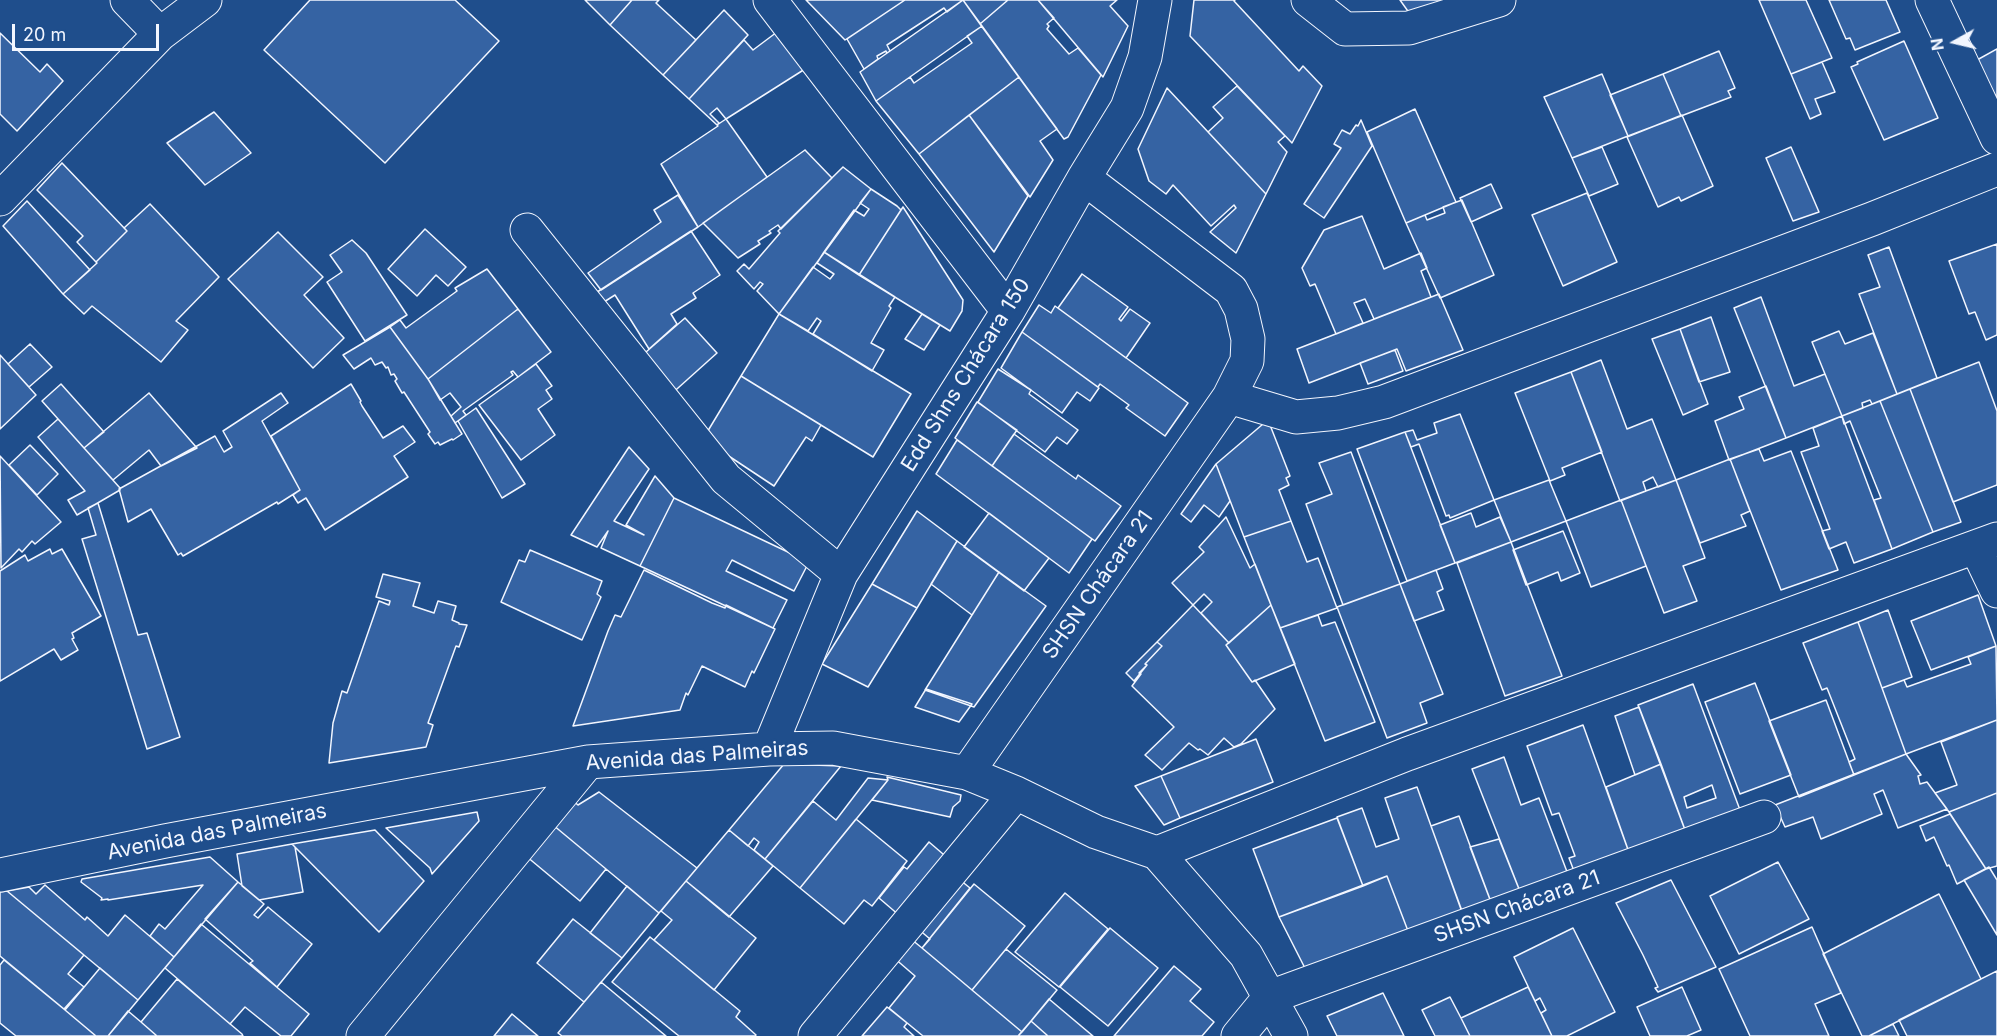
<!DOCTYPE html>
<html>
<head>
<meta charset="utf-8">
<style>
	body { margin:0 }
	#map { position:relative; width:1997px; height:1036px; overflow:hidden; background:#1f4e8c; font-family:Inter,sans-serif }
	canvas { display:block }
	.north { position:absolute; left:1925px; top:12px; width:60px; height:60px; -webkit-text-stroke:4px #1f4e8c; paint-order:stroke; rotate:262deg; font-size:16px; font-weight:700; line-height:24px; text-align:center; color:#f2f6ff }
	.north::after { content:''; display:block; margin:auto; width:21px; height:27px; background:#f2f6ff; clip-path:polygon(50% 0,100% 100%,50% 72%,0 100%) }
	.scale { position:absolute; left:12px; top:24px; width:147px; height:27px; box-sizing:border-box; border:3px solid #f2f6ff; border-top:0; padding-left:8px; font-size:18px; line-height:21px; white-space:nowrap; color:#f2f6ff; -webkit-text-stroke:4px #1f4e8c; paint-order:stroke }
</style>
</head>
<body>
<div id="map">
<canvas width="1997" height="1036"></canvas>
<div class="north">N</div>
<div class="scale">20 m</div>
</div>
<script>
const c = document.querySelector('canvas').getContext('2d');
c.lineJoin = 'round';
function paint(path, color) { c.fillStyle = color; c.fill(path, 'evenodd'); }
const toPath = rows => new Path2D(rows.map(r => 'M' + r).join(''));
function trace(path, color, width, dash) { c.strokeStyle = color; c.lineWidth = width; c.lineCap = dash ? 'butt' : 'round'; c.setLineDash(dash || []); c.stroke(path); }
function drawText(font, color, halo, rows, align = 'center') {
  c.font = font + ' Inter,sans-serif'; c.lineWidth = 4.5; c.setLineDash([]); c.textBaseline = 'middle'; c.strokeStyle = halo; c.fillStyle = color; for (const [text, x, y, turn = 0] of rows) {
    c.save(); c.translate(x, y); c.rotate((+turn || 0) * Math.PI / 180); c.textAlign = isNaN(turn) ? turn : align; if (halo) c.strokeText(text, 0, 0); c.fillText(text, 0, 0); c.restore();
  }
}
const building = toPath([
	[310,0,455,0,499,41,385,163,264,50,310,0],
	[585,0,632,0,610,25,585,0],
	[632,0,659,0,656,3,696,40,663,75,610,25,632,0],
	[806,0,905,0,845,40,806,0],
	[905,0,963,0,947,12,944,8,887,45,890,51,887,53,886,51,877,56,878,59,864,69,847,39,905,0],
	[963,0,982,26,876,101,860,72,963,0],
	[963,0,1008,0,980,24,963,0],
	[1008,0,1038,0,1054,18,1047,24,1049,26,1047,29,1069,54,1078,48,1101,75,1068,137,1064,139,980,24,1008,0],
	[1038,0,1117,0,1110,6,1128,26,1103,77,1038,0],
	[1194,0,1235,0,1234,1,1299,71,1303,66,1322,86,1292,143,1190,36,1194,0],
	[1400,0,1472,0,1415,21,1400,0],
	[1759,0,1806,0,1832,58,1791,74,1759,0],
	[1829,0,1886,0,1900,32,1855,50,1850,38,1846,39,1829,0],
	[724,10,748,35,689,99,663,75,724,10],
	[982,26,1019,77,919,154,876,101,910,77,914,83,972,43,967,36,982,26],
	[777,32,805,69,726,119,717,108,710,114,719,123,717,125,689,99,744,40,753,50,777,32],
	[0,33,40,72,47,64,63,81,17,131,0,114,0,33],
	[1904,41,1938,118,1884,140,1851,67,1858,64,1857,62,1904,41],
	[1997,49,1997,99,1977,60,1997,49],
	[1719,51,1735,88,1728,91,1731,97,1681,116,1663,74,1719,51],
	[1822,62,1835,92,1815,99,1821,114,1810,119,1791,74,1822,62],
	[1602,74,1628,136,1572,158,1544,97,1602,74],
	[1663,74,1681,116,1628,136,1610,95,1663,74],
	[1019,77,1057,129,1040,141,1053,160,1030,197,969,115,1019,77],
	[1237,86,1285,136,1278,142,1287,152,1266,194,1208,132,1223,118,1213,107,1237,86],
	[1167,88,1266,194,1236,253,1210,232,1236,208,1234,205,1211,226,1173,185,1166,194,1149,181,1138,149,1167,88],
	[1415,109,1456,202,1406,223,1367,132,1415,109],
	[214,112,251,153,205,185,167,143,214,112],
	[969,115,1028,196,994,252,919,154,969,115],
	[1682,115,1713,186,1681,201,1679,197,1658,207,1627,137,1682,115],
	[726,119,767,177,698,227,661,164,718,126,717,125,726,119],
	[1361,120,1372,146,1324,218,1304,204,1341,148,1334,144,1342,130,1350,134,1356,125,1358,126,1361,120],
	[1602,147,1618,184,1589,196,1572,158,1602,147],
	[1791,147,1819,212,1793,221,1766,158,1791,147],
	[805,150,832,178,781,229,778,225,769,231,771,233,758,241,760,244,738,258,703,223,805,150],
	[62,163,127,231,96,262,77,242,83,236,37,190,62,163],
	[843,167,871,189,779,314,757,291,763,284,760,282,754,289,737,271,744,264,749,269,780,233,778,231,843,167],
	[1491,184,1502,208,1471,222,1460,198,1491,184],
	[871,189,897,206,901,210,859,275,824,252,854,210,864,216,869,209,860,203,871,189],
	[1587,193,1617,262,1563,286,1532,215,1587,193],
	[678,195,698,227,601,290,588,273,661,222,654,210,678,195],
	[1462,200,1494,275,1440,298,1406,223,1425,215,1427,220,1445,213,1443,207,1462,200],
	[27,201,90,270,63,294,3,226,27,201],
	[150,204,219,277,176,321,188,330,161,362,92,306,84,314,63,294,97,263,96,262,127,231,124,228,150,204],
	[903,207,963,300,962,311,950,331,859,275,903,207],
	[1362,216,1384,269,1421,253,1427,268,1421,271,1431,297,1374,319,1365,299,1354,303,1363,323,1336,334,1315,284,1310,286,1302,268,1324,230,1362,216],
	[425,229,466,267,448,286,436,275,417,296,388,269,425,229],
	[691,231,720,275,693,293,696,298,671,314,677,324,649,349,615,295,596,307,588,298,691,231],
	[278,232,323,277,304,295,344,338,313,368,228,279,278,232],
	[352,240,366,253,407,315,365,341,327,282,342,272,330,255,352,240],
	[1997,244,1997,335,1986,340,1975,312,1969,314,1949,261,1997,244],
	[1889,247,1937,378,1897,394,1859,294,1880,287,1868,255,1889,247],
	[824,252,895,297,889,306,891,308,871,343,884,350,872,371,813,334,821,321,817,318,808,331,779,314,813,267,830,279,834,274,817,263,824,252],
	[487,269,518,309,428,379,390,327,400,320,406,328,457,291,455,288,487,269],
	[1082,274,1128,307,1119,319,1121,321,1130,309,1150,323,1126,358,1058,308,1082,274],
	[1439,294,1463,350,1406,371,1397,349,1309,383,1297,349,1439,294],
	[1761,297,1794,386,1825,374,1842,416,1786,438,1734,308,1761,297],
	[1039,305,1051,313,1055,306,1188,403,1165,436,1126,408,1129,405,1100,384,1098,387,1022,332,1039,305],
	[518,309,551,352,518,377,513,371,511,372,513,375,463,411,466,415,455,423,451,416,461,407,450,393,440,400,428,379,518,309],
	[779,314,911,394,873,457,741,376,779,314],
	[922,314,940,325,924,350,905,339,922,314],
	[1711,317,1730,372,1699,382,1680,329,1711,317],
	[685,318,717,353,668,397,638,359,685,318],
	[390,327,428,379,462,434,453,440,452,439,440,445,438,442,435,444,428,434,430,432,404,392,402,393,395,381,397,379,394,374,391,375,388,367,386,368,382,362,375,365,371,358,354,369,343,355,390,327],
	[1680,329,1708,404,1683,415,1652,339,1680,329],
	[1839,331,1845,344,1873,333,1897,394,1872,404,1870,400,1862,403,1863,408,1842,416,1812,342,1839,331],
	[1022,332,1099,388,1090,401,1077,392,1062,413,1001,368,1022,332],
	[30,344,52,367,29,387,8,364,30,344],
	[1395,350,1403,371,1368,384,1360,363,1395,350],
	[0,355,36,395,0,429,0,355],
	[1601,360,1627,429,1652,419,1676,480,1658,487,1653,477,1643,482,1646,491,1620,501,1571,372,1601,360],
	[1979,362,1997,411,1997,485,1953,502,1910,389,1979,362],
	[536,364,552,386,546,390,552,399,538,409,555,435,521,460,479,405,536,364],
	[998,369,1031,390,1029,394,1078,430,1067,444,1057,437,1045,452,978,402,998,369],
	[1571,372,1602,452,1562,468,1565,475,1550,481,1515,393,1571,372],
	[741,376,821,425,812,441,806,437,774,486,703,439,741,376],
	[61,384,104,432,84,448,42,401,61,384],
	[351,384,361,401,360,402,362,406,383,438,403,426,415,442,394,456,408,477,325,530,306,498,298,503,293,495,300,490,271,436,351,384],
	[1766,386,1786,438,1729,460,1715,421,1744,409,1739,397,1766,386],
	[1910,389,1961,522,1933,532,1880,401,1910,389],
	[149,393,197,448,161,466,149,450,113,480,84,448,149,393],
	[281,393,288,403,262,421,300,490,278,504,277,502,183,556,181,553,178,555,151,509,128,522,119,489,215,436,224,452,232,447,223,431,281,393],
	[1880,401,1933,532,1892,549,1874,500,1881,498,1850,421,1844,424,1842,416,1880,401],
	[977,402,1017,430,992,466,955,438,977,402],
	[476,408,525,484,502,498,458,421,476,408],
	[1460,414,1494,500,1450,518,1449,515,1446,516,1419,444,1411,447,1405,432,1413,430,1417,440,1437,433,1434,423,1460,414],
	[1842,416,1892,549,1854,563,1846,542,1829,549,1822,531,1830,529,1801,452,1819,446,1813,428,1842,416],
	[58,419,120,488,120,490,77,515,68,500,85,491,38,437,58,419],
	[1263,424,1270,425,1290,476,1286,478,1289,485,1279,490,1291,521,1244,537,1216,464,1263,424],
	[1405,432,1455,563,1407,581,1357,449,1405,432],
	[1014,434,1076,479,1078,475,1121,506,1095,541,992,466,1014,434],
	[957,440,1092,539,1069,573,936,474,957,440],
	[30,445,58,474,37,495,9,465,30,445],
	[629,447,649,469,614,521,644,535,626,525,655,476,674,498,640,566,601,548,608,531,597,547,571,535,629,447],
	[1759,449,1764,461,1791,451,1838,570,1781,590,1730,459,1759,449],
	[1351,452,1400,584,1343,605,1306,504,1332,494,1319,463,1351,452],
	[0,456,61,522,35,544,32,541,22,552,19,549,1,568,0,456],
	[1730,459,1750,511,1741,515,1746,526,1700,543,1676,480,1730,459],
	[1216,464,1230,501,1219,517,1204,505,1191,522,1181,514,1216,464],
	[1549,480,1566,521,1511,542,1494,500,1549,480],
	[1676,480,1705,558,1683,566,1697,601,1664,613,1621,500,1676,480],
	[674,498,809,562,794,591,732,560,726,571,787,600,773,628,640,566,674,498],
	[1621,500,1646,566,1591,587,1566,521,1621,500],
	[98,503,138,635,147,633,180,737,147,749,82,539,96,535,88,508,98,503],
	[917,511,957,541,917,608,872,584,917,511],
	[989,513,1049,558,1024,591,964,547,989,513],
	[1471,513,1476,527,1500,517,1511,542,1455,563,1440,525,1471,513],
	[1226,517,1250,568,1255,564,1271,605,1229,643,1201,613,1212,602,1204,594,1193,605,1172,583,1204,552,1199,547,1226,517],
	[1291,521,1307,562,1318,558,1337,608,1280,628,1244,537,1291,521],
	[1563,531,1580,573,1561,581,1558,572,1526,585,1513,550,1563,531],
	[957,541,999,572,972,615,931,584,957,541],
	[1511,542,1562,676,1505,696,1457,563,1511,542],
	[50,549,52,554,62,549,101,616,72,633,74,638,72,639,78,650,61,660,54,649,0,681,0,571,25,555,28,561,50,549],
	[530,550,602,581,597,594,601,597,582,640,501,602,519,560,525,562,530,550],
	[644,570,712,603,725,608,726,605,775,629,754,673,752,671,745,687,702,666,688,695,686,693,680,710,573,726,608,631,615,615,621,617,644,570],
	[1436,570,1443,589,1437,592,1444,610,1414,621,1400,584,1436,570],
	[999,572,1046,606,974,707,925,690,999,572],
	[383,574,420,583,413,606,434,613,438,601,456,606,452,620,459,623,459,624,467,625,459,647,456,646,428,723,433,725,426,747,329,763,333,723,342,691,347,693,379,601,389,605,390,601,376,597,383,574],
	[872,584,917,608,868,687,822,664,872,584],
	[1400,584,1443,694,1420,703,1427,723,1387,738,1337,607,1400,584],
	[1978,595,1996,646,1931,670,1911,621,1978,595],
	[1193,605,1229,643,1226,645,1252,682,1255,680,1275,709,1241,744,1234,747,1224,738,1208,755,1200,749,1198,750,1189,743,1162,770,1145,755,1174,727,1132,686,1141,674,1139,673,1147,665,1145,664,1162,646,1157,642,1193,605],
	[1271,605,1295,664,1252,682,1226,645,1271,605],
	[1888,610,1912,677,1882,688,1858,622,1888,610],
	[1318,615,1322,626,1335,622,1375,722,1325,741,1280,628,1318,615],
	[1858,622,1906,754,1854,775,1849,762,1855,759,1827,688,1822,690,1803,643,1858,622],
	[1157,642,1162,646,1145,664,1147,665,1134,681,1126,673,1157,642],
	[1996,646,1997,720,1906,754,1882,688,1904,680,1907,687,1971,664,1968,657,1996,646],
	[1755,683,1791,775,1740,794,1705,702,1755,683],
	[1693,684,1743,818,1688,838,1638,705,1693,684],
	[1712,785,1716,798,1687,808,1684,797,1712,785],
	[926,689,972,704,959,722,915,707,926,689],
	[1826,700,1854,775,1799,797,1769,721,1826,700],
	[1639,707,1661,764,1635,775,1615,716,1639,707],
	[1997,720,1997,793,1949,812,1935,793,1957,785,1941,742,1997,720],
	[1583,725,1631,858,1577,879,1569,858,1575,856,1559,813,1552,815,1527,746,1583,725],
	[1256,739,1273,782,1180,818,1161,776,1256,739],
	[1906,754,1921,775,1918,776,1920,784,1927,782,1947,809,1898,828,1883,790,1874,794,1882,814,1821,839,1813,817,1785,827,1775,805,1906,754],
	[1504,757,1521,805,1539,798,1569,877,1523,899,1472,769,1504,757],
	[784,764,841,766,765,859,754,850,759,842,754,838,748,846,729,830,784,764],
	[1661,764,1688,838,1631,858,1606,787,1661,764],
	[1161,776,1180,818,1164,825,1135,786,1161,776],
	[887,777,961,795,960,801,953,807,950,817,872,800,888,780,887,777],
	[868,778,888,780,800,888,765,859,813,801,836,820,868,778],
	[1417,787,1467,926,1413,944,1387,876,1363,886,1337,817,1362,808,1376,847,1399,839,1385,798,1417,787],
	[599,792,697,868,659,913,547,820,572,800,578,805,599,792],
	[1997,793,1997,866,1986,869,1949,812,1997,793],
	[477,812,479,821,432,874,430,868,386,828,477,812],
	[1950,814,1986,869,1957,884,1949,865,1947,866,1934,837,1926,841,1920,826,1950,814],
	[1459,816,1494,910,1466,922,1431,826,1459,816],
	[1337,818,1363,886,1279,917,1253,849,1337,818],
	[856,819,907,861,872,906,864,900,844,924,800,888,856,819],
	[547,820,606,869,580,901,520,851,547,820],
	[375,830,424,881,379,932,292,844,375,830],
	[729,830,773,866,729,917,686,881,729,830],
	[1499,839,1523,899,1494,910,1470,847,1499,839],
	[929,842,950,860,944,867,970,888,922,948,894,925,900,916,879,898,904,867,907,869,929,842],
	[292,844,295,847,303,892,259,900,242,886,237,854,292,844],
	[210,857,238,882,174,957,150,936,159,924,165,929,203,885,108,900,108,899,101,900,102,898,81,882,82,879,210,857],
	[1778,862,1809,919,1739,954,1710,896,1778,862],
	[1989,867,1997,880,1997,935,1964,880,1989,867],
	[1387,876,1413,944,1312,982,1279,917,1387,876],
	[1671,880,1716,967,1658,992,1655,988,1658,987,1643,955,1616,903,1671,880],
	[686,881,756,938,714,990,654,940,672,920,661,911,686,881],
	[238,882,264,904,254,915,258,918,268,907,312,944,277,987,250,963,253,961,205,919,238,882],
	[974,884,1025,926,972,990,922,948,974,884],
	[45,885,85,920,87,917,108,936,125,915,174,957,138,1000,7,891,29,887,36,894,45,885],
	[627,886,659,913,622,958,590,933,627,886],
	[7,891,84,955,68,974,84,987,64,1009,0,956,0,892,7,891],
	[1065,893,1108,929,1059,987,1015,952,1065,893],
	[1939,894,1981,979,1869,1036,1862,1036,1823,954,1939,894],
	[573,919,622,958,584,1002,537,963,573,919],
	[201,924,309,1014,291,1036,281,1036,245,1007,230,1024,165,968,201,924],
	[1812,927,1841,993,1815,1004,1829,1036,1750,1036,1719,969,1812,927],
	[917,928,930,939,922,948,1022,1032,1018,1036,923,1036,889,1008,915,976,893,957,917,928],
	[1110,928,1158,968,1108,1026,1060,987,1110,928],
	[1573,928,1615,1012,1567,1036,1552,1036,1541,1013,1546,1010,1540,998,1535,1001,1514,957,1573,928],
	[650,937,740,1011,736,1017,756,1035,755,1036,679,1036,612,982,650,937],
	[1006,949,1057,990,1022,1032,972,990,1006,949],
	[4,960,65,1010,96,1036,16,1036,0,1023,0,965,4,960],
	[1174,966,1201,989,1190,1001,1214,1022,1202,1036,1114,1036,1174,966],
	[100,968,138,1000,108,1036,96,1036,65,1010,100,968],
	[1997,971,1997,1036,1907,1036,1899,1020,1997,971],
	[177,979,242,1034,243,1036,157,1036,141,1022,177,979],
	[601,982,666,1036,562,1036,558,1033,601,982],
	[1528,987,1552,1036,1470,1036,1461,1018,1528,987],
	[1682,987,1701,1030,1687,1036,1650,1036,1637,1007,1682,987],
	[1383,993,1404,1036,1337,1036,1327,1016,1383,993],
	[1450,997,1461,1018,1470,1036,1435,1036,1422,1010,1450,997],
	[1049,999,1093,1036,1048,1036,1031,1021,1049,999],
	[887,1007,907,1023,904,1027,914,1036,862,1036,887,1007],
	[128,1011,141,1022,157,1036,108,1036,128,1011],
	[512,1014,538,1036,494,1036,512,1014],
	[1031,1021,1048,1036,1018,1036,1031,1021],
	[1893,1024,1899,1036,1869,1036,1893,1024]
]);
const minor = toPath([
	[127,0,160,34],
	[770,0,1008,311],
	[1308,0,1345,29,1409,28,1499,0],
	[1932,0,1997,138],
	[0,199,160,34,205,0],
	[527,230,726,479,841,574],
	[1229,397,1296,417,1338,413,1384,402,1872,219,1997,169],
	[1976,547,1997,591],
	[769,749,841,574,1008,311,1084,178,1127,108,1145,57,1155,0],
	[967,773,1229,397,1247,361,1248,339,1241,309,1231,290,1084,178],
	[1157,853,1407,754,1997,539],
	[0,875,165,841,588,762,769,749,833,748,967,773,1016,793,1096,832,1157,853,1246,955,1291,1036],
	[363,1036,588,762],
	[815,1036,1016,793],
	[1238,1036,1270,997,1764,817]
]);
const streetNames = [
	["Edd Shns Chácara 150",966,375,-58],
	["SHSN Chácara 21",1098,585,-55],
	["Avenida das Palmeiras",697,756,-4],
	["Avenida das Palmeiras",217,832,-11],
	["SHSN Chácara 21",1517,907,-20]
];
paint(building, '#3563a3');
trace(building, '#f2f6ff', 1.5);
trace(minor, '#f2f6ff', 35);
trace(minor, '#1f4e8c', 33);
drawText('21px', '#f2f6ff', '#1f4e8c', streetNames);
</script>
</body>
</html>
